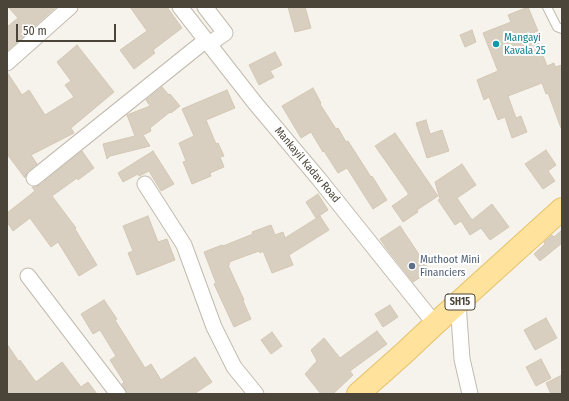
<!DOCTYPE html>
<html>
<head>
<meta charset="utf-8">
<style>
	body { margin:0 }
	#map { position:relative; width:569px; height:401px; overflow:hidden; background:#f6f3ec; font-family:"Fira Sans Condensed",sans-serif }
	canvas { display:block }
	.frame { position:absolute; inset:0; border:8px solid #4b4439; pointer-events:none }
	.scale { position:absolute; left:16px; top:24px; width:100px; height:18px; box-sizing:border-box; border:2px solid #4b4439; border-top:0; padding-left:5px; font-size:12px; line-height:14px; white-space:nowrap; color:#4b4439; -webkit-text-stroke:3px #fff; paint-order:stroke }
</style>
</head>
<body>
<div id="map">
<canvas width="569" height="401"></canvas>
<div class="frame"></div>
<div class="scale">50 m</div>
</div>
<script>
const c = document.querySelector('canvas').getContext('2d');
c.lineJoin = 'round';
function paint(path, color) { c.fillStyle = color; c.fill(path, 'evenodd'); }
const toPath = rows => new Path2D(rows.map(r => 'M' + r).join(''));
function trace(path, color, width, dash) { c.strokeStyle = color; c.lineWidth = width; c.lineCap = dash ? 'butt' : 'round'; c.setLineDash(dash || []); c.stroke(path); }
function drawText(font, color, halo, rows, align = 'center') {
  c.font = font + ' "Fira Sans Condensed",sans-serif'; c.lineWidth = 4; c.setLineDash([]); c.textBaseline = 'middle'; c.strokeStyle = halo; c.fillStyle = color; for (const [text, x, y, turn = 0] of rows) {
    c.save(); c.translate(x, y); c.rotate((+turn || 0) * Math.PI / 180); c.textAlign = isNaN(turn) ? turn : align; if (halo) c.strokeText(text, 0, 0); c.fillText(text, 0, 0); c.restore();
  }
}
const building = toPath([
	[8,7,56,7,7,51,7,27,18,18,8,7],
	[130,7,167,7,182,28,153,50,155,53,134,69,120,50,147,31,130,7],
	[288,7,305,7,311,28,295,32,288,7],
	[528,7,538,31,534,32,547,66,554,63,555,67,562,65,562,128,561,128,548,93,546,94,542,83,508,96,516,118,521,116,527,132,512,138,505,117,498,120,489,97,484,100,477,80,498,71,483,33,511,22,508,15,528,7],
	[472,30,476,42,465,47,460,35,472,30],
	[77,45,114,92,71,128,74,133,31,155,37,164,28,171,26,174,25,178,7,154,7,72,22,95,29,90,45,115,74,97,65,85,71,81,57,62,77,45],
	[275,52,282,65,270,71,274,77,259,85,249,65,275,52],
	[162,87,169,95,170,94,180,106,171,113,170,112,150,128,151,131,143,135,150,146,110,156,107,159,103,144,135,136,127,115,150,106,146,100,162,87],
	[313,88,321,103,320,104,336,129,338,128,346,142,348,141,371,177,372,176,387,200,373,209,347,168,338,173,324,151,323,152,311,132,301,138,282,106,313,88],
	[227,90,235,108,206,120,216,144,218,143,224,156,220,157,224,167,210,173,211,176,192,184,183,162,186,161,179,143,194,136,182,109,227,90],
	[426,120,430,134,442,130,449,151,427,158,416,123,426,120],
	[395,133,438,196,417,210,418,212,403,222,392,206,408,195,408,193,375,146,395,133],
	[546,150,556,165,548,171,555,181,543,189,525,164,546,150],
	[82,151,94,168,78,180,77,178,52,196,76,228,75,229,97,265,79,276,58,242,51,247,30,218,13,231,7,222,7,213,35,191,32,187,36,187,40,185,82,151],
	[153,151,174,184,161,191,149,171,139,176,138,174,123,182,118,173,153,151],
	[462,164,476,185,457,198,472,220,492,204,509,227,490,240,481,228,470,235,461,221,455,225,438,200,440,199,435,182,462,164],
	[318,194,328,210,316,218,306,202,318,194],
	[148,216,158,242,167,239,175,260,137,275,128,253,133,251,123,226,148,216],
	[320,216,329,230,289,255,293,265,272,273,263,251,260,253,259,251,229,262,230,264,228,265,244,300,243,301,251,319,234,327,214,284,216,283,204,252,222,245,223,246,253,234,252,232,271,225,275,235,283,232,285,238,320,216],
	[400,226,430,271,413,282,387,249,380,239,400,226],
	[562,230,562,243,540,261,534,254,545,244,544,242,552,235,554,237,562,230],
	[104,300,117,319,115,320,145,368,151,364,161,380,195,357,212,382,194,394,127,394,125,389,122,384,124,382,110,360,116,356,100,330,93,334,81,314,104,300],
	[390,305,398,317,383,327,375,314,390,305],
	[546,318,557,338,535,350,524,330,546,318],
	[377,331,387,344,350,371,353,375,333,394,321,394,305,374,317,361,311,350,324,338,340,358,377,331],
	[272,332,282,346,271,354,261,340,272,332],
	[7,344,19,362,20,360,35,381,36,381,36,382,62,362,81,387,88,382,97,394,7,394,7,344],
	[541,359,551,378,536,386,526,367,541,359],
	[562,375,562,394,551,394,546,383,562,375]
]);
const lane = toPath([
	[547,7,557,27,562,29]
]);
const street = toPath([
	[180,7,255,103,319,179,435,324],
	[205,7,225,33,209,44],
	[7,63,70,7],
	[34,178,206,40],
	[145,184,184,245,214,327,234,367,256,394],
	[28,276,118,394],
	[458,303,462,359,470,394]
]);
const primary = toPath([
	[358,394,403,354,435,324,562,209]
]);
const markers = [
	[496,44,4,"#0f9aa8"],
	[412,266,4,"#5c6f8a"]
];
const shields = [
	[460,302,30]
];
const shieldNames = [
	["SH15",460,302]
];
const cultureNames = [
	["Mangayi",504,38],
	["Kavala 25",504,51]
];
const streetNames = [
	["Mankayil Kadav Road",307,165,50]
];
const serviceNames = [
	["Muthoot Mini",420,260],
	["Financiers",420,273]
];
paint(building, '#d8cfc1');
trace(building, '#d3c7b4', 1);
trace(lane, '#c2bbae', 10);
trace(street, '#c2bbae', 17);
trace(primary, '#e6c16a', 24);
trace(lane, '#fff', 8);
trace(street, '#fff', 15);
trace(primary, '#ffe39c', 22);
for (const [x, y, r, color] of markers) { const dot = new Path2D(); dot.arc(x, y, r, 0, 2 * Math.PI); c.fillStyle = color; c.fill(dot); trace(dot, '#fff', 1.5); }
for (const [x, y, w] of shields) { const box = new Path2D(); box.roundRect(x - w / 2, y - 8, w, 16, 3); c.fillStyle = '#fff'; c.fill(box); trace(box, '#4b4439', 1); }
drawText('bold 10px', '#4b4439', null, shieldNames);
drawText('11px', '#0d838f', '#fff', cultureNames, 'left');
drawText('11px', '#4b4439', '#fff', streetNames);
drawText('11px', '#4e5e75', '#fff', serviceNames, 'left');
</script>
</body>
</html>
